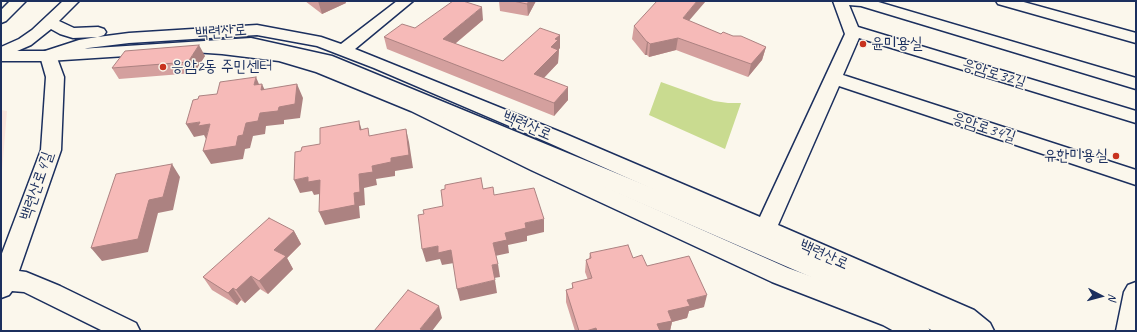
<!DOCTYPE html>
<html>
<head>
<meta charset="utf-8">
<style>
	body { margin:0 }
	#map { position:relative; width:1137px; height:332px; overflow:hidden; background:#fbf7ec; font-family:Caveat,sans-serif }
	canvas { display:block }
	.frame { position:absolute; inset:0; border:2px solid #1b2f5e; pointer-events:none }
	.north { position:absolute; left:1081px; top:276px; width:40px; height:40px; -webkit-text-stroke:3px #fbf7ec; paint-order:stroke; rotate:96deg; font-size:11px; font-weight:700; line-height:16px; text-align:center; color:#1b2f5e }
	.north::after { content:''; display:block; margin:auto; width:14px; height:18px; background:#1b2f5e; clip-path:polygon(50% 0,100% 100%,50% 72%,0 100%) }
</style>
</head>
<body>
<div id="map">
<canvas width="1137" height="332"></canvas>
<div class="frame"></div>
<div class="north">N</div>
</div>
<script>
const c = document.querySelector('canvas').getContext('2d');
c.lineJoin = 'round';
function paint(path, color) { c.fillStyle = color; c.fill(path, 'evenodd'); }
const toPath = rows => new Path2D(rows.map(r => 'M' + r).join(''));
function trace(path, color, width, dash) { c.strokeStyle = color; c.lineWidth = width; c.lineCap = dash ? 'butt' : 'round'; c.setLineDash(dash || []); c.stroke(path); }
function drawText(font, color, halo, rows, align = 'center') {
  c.font = font + ' Caveat,"Poor Story",sans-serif'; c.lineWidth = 3; c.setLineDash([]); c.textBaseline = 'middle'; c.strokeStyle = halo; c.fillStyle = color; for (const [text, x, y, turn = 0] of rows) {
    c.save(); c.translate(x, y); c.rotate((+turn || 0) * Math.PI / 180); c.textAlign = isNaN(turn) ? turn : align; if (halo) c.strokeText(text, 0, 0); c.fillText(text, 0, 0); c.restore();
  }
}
const built = toPath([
	[1,110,7,111,1,183]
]);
const green = toPath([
	[661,82,714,101,728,103,741,103,725,149,649,115]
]);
const street = toPath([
	[10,1,26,1,6,21,1,23,1,10,10,1],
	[63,1,79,1,59,21,74,28,98,27,104,29,106,32,104,35,98,37,129,33,257,25,321,37,341,44,397,1,413,1,355,49,563,133,760,217,845,34,833,1,875,1,1136,78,1136,89,861,6,849,5,858,27,1136,111,1136,123,859,38,843,75,1136,170,1136,185,839,86,778,225,974,310,990,323,994,331,962,331,956,326,821,264,549,143,374,68,317,46,257,35,129,43,88,48,57,58,64,77,61,150,19,271,26,272,60,286,136,323,140,331,103,331,24,292,12,291,9,295,1,298,1,256,41,150,46,77,40,56,42,52,79,40,97,37,73,38,60,34,51,29,31,45,1,58,1,47,19,39,32,30,63,1],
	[996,1,1020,1,1136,33,1136,43,998,4,996,1],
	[199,44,222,44,280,51,328,64,423,103,545,160,788,268,901,309,926,323,930,331,894,331,883,325,772,282,531,170,411,111,316,72,279,61,222,54,193,52,191,49,193,46,199,44],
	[1136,282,1136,331,1116,331,1124,292,1128,285,1136,282]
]);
const secondary = toPath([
	[251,38,332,56,946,309,966,322,970,331,933,331,926,327,320,64,251,48,48,61,1,61,1,51,48,51,251,38]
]);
const wall = toPath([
	[305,1,345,1,346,3,322,14],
	[499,1,536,1,528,16,500,11],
	[483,20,455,44,503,61,560,35,560,48,559,49,558,63,544,78,568,100,554,116,387,49,384,37,415,28],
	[689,21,721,34,733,36,766,47,762,60,748,77,676,50,649,57,647,55,645,55,632,39,634,26],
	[205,56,194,73,119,79,112,68],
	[294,231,301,244,287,258,293,269,268,294,260,289,245,303,241,300,237,305,212,290,203,277],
	[590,253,633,258,647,266,704,307,689,311,687,318,672,322,670,331,575,331,566,302,566,290,572,289,572,283,588,280,585,272,586,260,589,259]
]);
const shadedWall = toPath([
	[318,1,345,1,346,3,322,14],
	[529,1,536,1,528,16,527,4],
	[697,1,706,1,681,30,683,18],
	[482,7,483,20,445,52,443,39],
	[560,35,560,48,559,49,558,63,535,87,534,74,555,39],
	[678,38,676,50,649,57,650,44],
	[647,42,648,42,647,55,645,55],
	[199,45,205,56,194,73,188,62],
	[766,47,762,60,748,77,751,64],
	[256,77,261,89,262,84,268,97,254,85],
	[297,84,303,98,300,118,284,120,284,124,266,126,265,134,253,136,250,148,245,149,243,159,211,164,203,151,238,136,246,123,260,113,279,107],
	[568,87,568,100,554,116,554,103],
	[359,121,363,134,360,130],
	[200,122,210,124,206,139,204,135,194,137,186,124],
	[406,129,409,142,413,168,395,171,395,176,376,179,377,185,364,188,365,205,359,206,360,218,325,225,319,212,354,193,359,174,372,166,391,158],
	[172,164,180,177,173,210,158,213,148,252,102,261,91,248],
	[308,177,320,180,325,193,314,195,312,191,300,193,294,180],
	[544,219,544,232,527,236,527,241,508,245,509,253,495,256,493,243,505,233,525,223],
	[294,231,301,244,287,258,293,269,268,294,259,281,274,250],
	[438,246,451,250,454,263,442,265,440,259,426,262,422,249],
	[498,264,500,277,494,278,492,265],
	[251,276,260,289,245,303,236,290],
	[495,280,497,293,460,301,457,289],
	[233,288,241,300,237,305,228,293],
	[707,295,704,307,689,311,687,318,672,322,670,331,656,331,657,324,668,311,687,300],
	[439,306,442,318,432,331,421,331,420,329],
	[596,328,596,331,586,331]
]);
const building = toPath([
	[453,1,463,1,482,7,443,39,503,61,540,28,560,35,555,39,558,40,551,47,558,50,534,74,568,87,554,103,384,37,402,24,415,28,453,1],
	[513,1,529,1,527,4,513,1],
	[657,1,697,1,683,18,721,34,723,32,733,36,741,36,766,47,751,64,678,38,650,44,648,42,647,42,634,26,657,1],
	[199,45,188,62,112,68,125,51,199,45],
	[256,77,254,85,262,84,261,90,297,84,295,104,279,107,278,111,260,113,258,121,246,123,243,135,238,136,236,146,203,151,210,124,198,126,200,122,186,124,193,100,198,99,199,96,217,94,220,82,256,77],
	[359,121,360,130,368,128,369,136,406,129,409,155,391,158,391,162,372,166,373,172,359,174,360,192,354,193,355,205,319,212,320,180,308,182,308,177,294,180,295,152,301,151,302,147,320,144,320,128,359,121],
	[172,164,163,197,149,200,138,239,91,248,116,174,172,164],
	[481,178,483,189,493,187,494,195,534,188,544,219,525,223,526,228,505,233,507,240,493,243,498,264,492,265,495,280,457,289,451,250,438,253,438,246,422,249,418,215,424,214,423,210,443,206,441,190,445,189,445,185,481,178],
	[269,218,294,231,274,250,286,256,259,281,251,276,236,290,233,288,228,293,203,277,269,218],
	[628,245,633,258,642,255,647,266,689,256,707,295,687,300,690,306,668,311,672,321,657,324,660,331,597,331,596,328,586,331,579,331,566,290,573,288,572,283,592,278,586,260,591,258,590,253,628,245],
	[408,290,439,306,420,329,424,331,374,331,408,290]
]);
const markers = [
	[863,44,4,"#c8321e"],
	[163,67,4,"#c8321e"],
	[1116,156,4,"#c8321e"]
];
const streetNames = [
	["백련산로",221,32,-4],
	["응암로32길",994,74,17],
	["백련산로",527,126,23],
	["응암로34길",984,128,18],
	["백련산로4길",37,186,-71],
	["백련산로",824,255,24]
];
const poiNames = [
	["윤미용실",871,44],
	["응암2동 주민센터",171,67],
	["유한미용실",1108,156,"right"]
];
paint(built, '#fae5dc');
paint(green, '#c9db90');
trace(street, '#1b2f5e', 3);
trace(secondary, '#1b2f5e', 3);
paint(street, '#fbf7ec');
paint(secondary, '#fbf7ec');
paint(wall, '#d4a09e');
paint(shadedWall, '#ac8281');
paint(building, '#f6bab8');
trace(building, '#ac8281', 1);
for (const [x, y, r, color] of markers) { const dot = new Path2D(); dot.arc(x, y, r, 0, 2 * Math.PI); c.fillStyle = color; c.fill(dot); trace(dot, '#fbf7ec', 1.5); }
drawText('16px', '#1b2f5e', '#fbf7ec', streetNames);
drawText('16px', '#1b2f5e', '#fbf7ec', poiNames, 'left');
</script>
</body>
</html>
